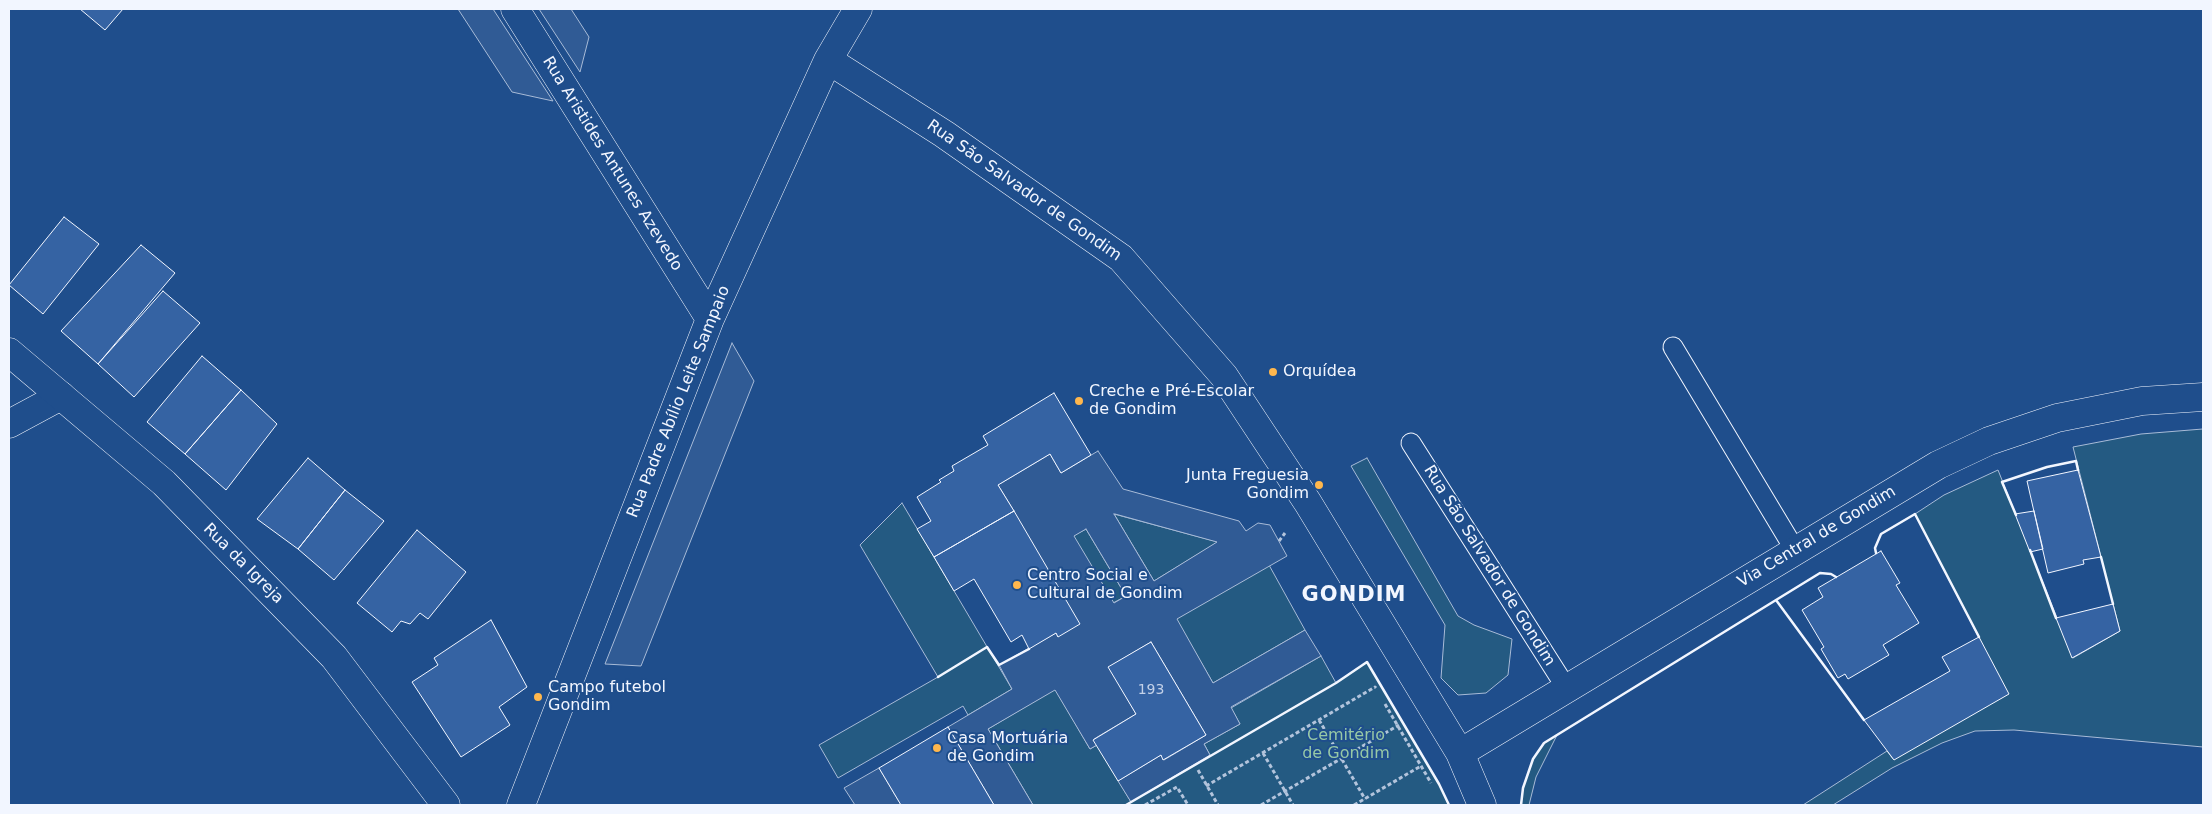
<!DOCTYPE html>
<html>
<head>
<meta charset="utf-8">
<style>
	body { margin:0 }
	#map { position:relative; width:2212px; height:814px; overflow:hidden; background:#1f4e8c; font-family:"DejaVu Sans",sans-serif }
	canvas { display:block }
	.frame { position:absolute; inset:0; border:10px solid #f2f6ff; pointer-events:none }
</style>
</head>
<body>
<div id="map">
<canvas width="2212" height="814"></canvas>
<div class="frame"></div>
</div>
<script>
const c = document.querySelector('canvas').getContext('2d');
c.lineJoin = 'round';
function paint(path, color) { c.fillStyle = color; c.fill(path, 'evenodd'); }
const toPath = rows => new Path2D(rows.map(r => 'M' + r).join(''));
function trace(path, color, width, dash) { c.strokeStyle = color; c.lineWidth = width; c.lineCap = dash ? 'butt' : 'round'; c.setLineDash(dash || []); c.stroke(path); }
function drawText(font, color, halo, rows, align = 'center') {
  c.font = font + ' "DejaVu Sans",sans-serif'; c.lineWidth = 4; c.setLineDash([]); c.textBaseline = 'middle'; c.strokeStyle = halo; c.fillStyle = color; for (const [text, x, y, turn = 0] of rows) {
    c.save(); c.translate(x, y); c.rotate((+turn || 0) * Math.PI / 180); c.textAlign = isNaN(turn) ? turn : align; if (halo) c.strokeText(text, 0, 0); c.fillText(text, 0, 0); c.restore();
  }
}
const green = toPath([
	[2203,429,2203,747,2014,730,1975,731,1942,743,1892,768,1833,805,1803,805,1887,751,1893,759,2008,694,1915,514,1944,495,1998,470,2073,658,2120,631,2073,447,2141,434,2203,429],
	[1367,458,1458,616,1474,625,1512,639,1508,675,1486,693,1458,695,1441,678,1445,625,1351,466,1367,458],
	[902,503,1012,689,968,715,963,706,838,778,819,745,938,677,860,545,902,503],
	[1114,514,1218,542,1154,581,1114,514],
	[1086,529,1126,596,1113,603,1073,536,1086,529],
	[1269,565,1305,630,1213,683,1176,619,1269,565],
	[1321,656,1336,683,1367,662,1439,784,1449,805,1033,805,988,729,1055,689,1090,749,1097,745,1131,802,1210,755,1204,744,1240,724,1231,708,1321,656],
	[1557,735,1536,777,1529,805,1521,805,1523,788,1533,759,1544,743,1557,735]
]);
const parking = toPath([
	[458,9,493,9,553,101,512,92,458,9],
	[539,9,571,9,589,37,580,72,539,9],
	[732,343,754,381,641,666,605,664,732,343],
	[1098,451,1123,489,1239,521,1246,531,1258,523,1270,525,1287,556,1177,619,1213,683,1305,630,1321,656,1231,707,1240,724,1204,744,1210,755,1131,802,1118,781,1161,755,1164,760,1206,735,1151,642,1109,667,1136,714,1094,739,1097,745,1090,749,1055,690,988,729,1033,805,994,805,948,727,1012,689,999,665,1056,633,1058,637,1014,511,998,485,1050,454,1061,473,1098,451],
	[1114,514,1115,514,1217,542,1154,581,1114,514],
	[1086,529,1126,596,1114,603,1074,536,1086,529],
	[879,768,901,805,855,805,844,788,879,768]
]);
const building = toPath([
	[80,9,123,9,105,30,80,9],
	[64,217,99,244,43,314,9,285,64,217],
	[141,245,175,273,98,364,61,331,141,245],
	[163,291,200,323,134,397,98,364,163,291],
	[202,356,241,390,185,454,147,422,202,356],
	[241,390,277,424,226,490,185,454,241,390],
	[1054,393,1091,455,1061,473,1050,454,998,485,1014,511,934,557,917,529,931,521,917,497,941,482,939,480,954,471,952,466,988,445,983,436,1054,393],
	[308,458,345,490,298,549,257,519,308,458],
	[2078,470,2101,557,2083,560,2084,564,2048,573,2027,481,2078,470],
	[345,490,384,521,334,580,298,549,345,490],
	[1014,511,1080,624,1058,637,1056,633,1029,649,1022,635,1011,642,974,579,954,591,934,557,1014,511],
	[2034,511,2043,549,2030,552,2015,514,2034,511],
	[417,530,466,572,428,619,420,613,410,624,401,621,392,632,357,603,417,530],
	[1881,551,1900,583,1896,585,1919,623,1883,645,1889,655,1848,679,1845,674,1838,678,1821,649,1824,647,1802,610,1823,597,1818,588,1881,551],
	[2113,604,2120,631,2072,658,2056,618,2113,604],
	[491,620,527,687,499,707,510,725,461,757,412,682,438,665,434,658,491,620],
	[1979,637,2009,694,1894,760,1864,720,1950,671,1942,657,1979,637],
	[1151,642,1206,735,1163,760,1161,755,1118,781,1093,740,1136,714,1108,667,1151,642],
	[948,727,994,805,901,805,879,768,948,727]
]);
const path = toPath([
	[1279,541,1285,533],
	[1385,704,1431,783],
	[1319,720,1365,799],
	[1263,753,1293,805],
	[1198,770,1218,805],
	[1206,786,1375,687,1376,688],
	[1145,805,1177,787,1188,805],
	[1261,805,1399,725],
	[1354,805,1421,766]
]);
const service = toPath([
	[1673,347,1795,550],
	[1411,443,1567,689]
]);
const minor = toPath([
	[515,9,710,319],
	[828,60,944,134,1121,258,1224,376,1308,503,1460,753,1482,805],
	[9,424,61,396],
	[1460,753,1938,465,1989,441,2057,418,2142,401,2203,397],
	[521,805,710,319,828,60,858,9]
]);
const tertiary = toPath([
	[9,352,164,483,334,657,446,805]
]);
const wall = toPath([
	[2016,515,2002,482,2047,467,2076,461,2078,470],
	[2030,550,2056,618],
	[1876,553,1875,548,1881,534,1915,514,1979,637],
	[2101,557,2113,604],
	[1836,577,1831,574,1820,573,1776,600,1864,720],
	[938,677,987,647,999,665,1029,649],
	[1126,805,1336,683,1367,662,1439,784,1449,805],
	[1521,805,1523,788,1533,759,1544,743,1776,600]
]);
const markers = [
	[1273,372,5,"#ffb74d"],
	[1079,401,5,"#ffb74d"],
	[1319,485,5,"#ffb74d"],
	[1017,585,5,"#ffb74d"],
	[538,697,5,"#ffb74d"],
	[937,748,5,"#ffb74d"]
];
const numberNames = [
	["193",1151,690]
];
const streetNames = [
	["Rua Aristides Antunes Azevedo",612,164,58],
	["Rua São Salvador de Gondim",1024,191,35],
	["Rua Padre Abílio Leite Sampaio",679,402,-68],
	["Via Central de Gondim",1817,537,-31],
	["Rua da Igreja",243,564,45],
	["Rua São Salvador de Gondim",1489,566,58]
];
const poiNames = [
	["Orquídea",1283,372],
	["Creche e Pré-Escolar",1089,392],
	["de Gondim",1089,410],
	["Junta Freguesia",1309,476,"right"],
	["Gondim",1309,494,"right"],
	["Centro Social e",1027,576],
	["Cultural de Gondim",1027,594],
	["Campo futebol",548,688],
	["Gondim",548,706],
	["Casa Mortuária",947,739],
	["de Gondim",947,757]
];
const parkNames = [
	["Cemitério",1346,736],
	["de Gondim",1346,754]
];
const districtNames = [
	["GONDIM",1354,596]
];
paint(green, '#245a82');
trace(green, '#a8bbd7', 1);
paint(parking, '#305b95');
trace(parking, '#a8bbd7', 1);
paint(building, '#3563a3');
trace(building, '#f2f6ff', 1);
trace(service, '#f2f6ff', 21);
trace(minor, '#f2f6ff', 29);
trace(tertiary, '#f2f6ff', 29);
trace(path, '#b3c4dc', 3, [4, 2.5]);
trace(service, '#1f4e8c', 19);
trace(minor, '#1f4e8c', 28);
trace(tertiary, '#1f4e8c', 28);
trace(wall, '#f2f6ff', 2.5);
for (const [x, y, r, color] of markers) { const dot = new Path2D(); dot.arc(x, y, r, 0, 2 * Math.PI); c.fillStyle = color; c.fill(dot); trace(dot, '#1f4e8c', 2); }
drawText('14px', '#c3d1e8', null, numberNames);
drawText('16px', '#f2f6ff', '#1f4e8c', streetNames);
drawText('16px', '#f2f6ff', '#1f4e8c', poiNames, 'left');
drawText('16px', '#97c8a6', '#1f4e8c', parkNames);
c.letterSpacing = '1px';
drawText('bold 21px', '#f2f6ff', '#1f4e8c', districtNames);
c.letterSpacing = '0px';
</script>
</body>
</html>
